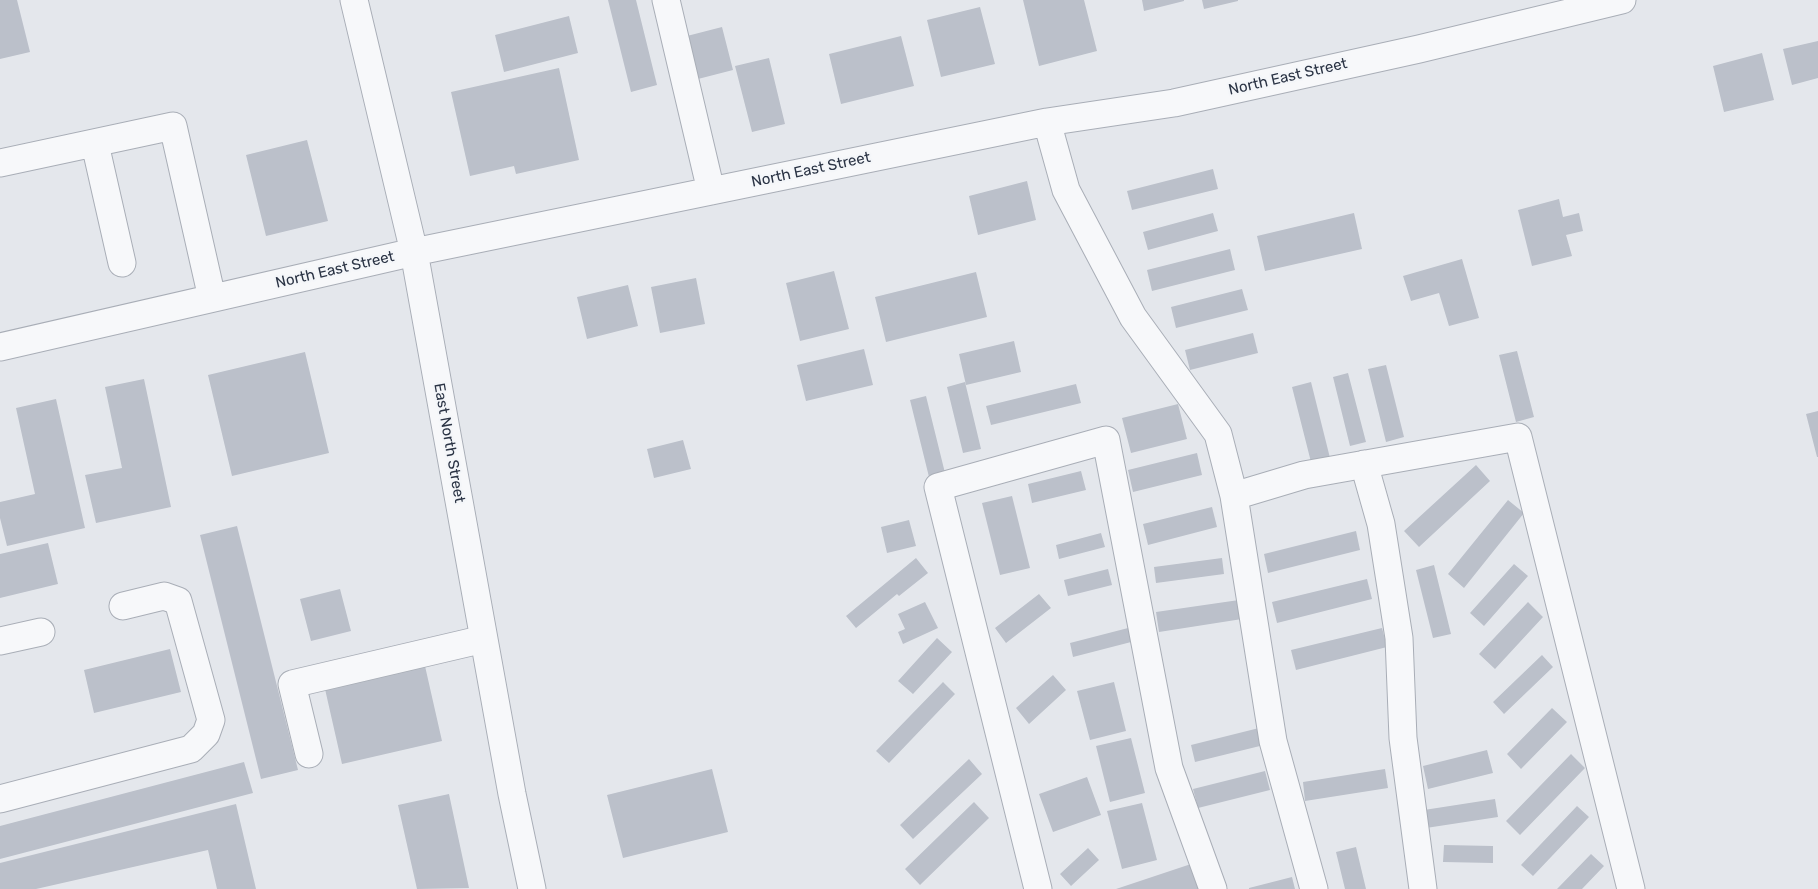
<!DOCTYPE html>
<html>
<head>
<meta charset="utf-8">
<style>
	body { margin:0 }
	canvas { display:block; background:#e4e7ec }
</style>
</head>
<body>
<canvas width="1818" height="889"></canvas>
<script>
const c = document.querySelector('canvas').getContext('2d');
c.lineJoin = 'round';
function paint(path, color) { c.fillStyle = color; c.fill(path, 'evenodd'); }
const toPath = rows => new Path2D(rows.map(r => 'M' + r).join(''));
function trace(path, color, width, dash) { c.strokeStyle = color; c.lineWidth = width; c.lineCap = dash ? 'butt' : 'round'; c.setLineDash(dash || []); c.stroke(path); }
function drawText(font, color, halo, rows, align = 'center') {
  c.font = font + ' Rubik,sans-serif'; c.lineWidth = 4.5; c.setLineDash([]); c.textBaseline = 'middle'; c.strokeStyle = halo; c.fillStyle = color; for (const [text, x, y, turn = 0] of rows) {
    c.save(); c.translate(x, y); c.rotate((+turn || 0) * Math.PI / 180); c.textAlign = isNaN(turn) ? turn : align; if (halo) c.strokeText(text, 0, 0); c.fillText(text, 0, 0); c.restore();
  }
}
const building = toPath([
	[0,0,17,0,30,52,0,59],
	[608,0,636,0,657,85,631,92],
	[1023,0,1084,0,1097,51,1039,66],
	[1142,0,1184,0,1184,1,1144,11],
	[1202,0,1238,0,1238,1,1204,9],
	[980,7,995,64,941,77,927,20],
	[569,16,578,53,504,72,495,35],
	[722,27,733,70,698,79,687,36],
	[901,36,914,86,841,104,829,54],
	[1818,41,1818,78,1792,85,1783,49],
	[1762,53,1774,100,1724,112,1713,66],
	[769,58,785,124,752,132,735,66],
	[559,68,579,160,516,174,514,166,470,176,451,92],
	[307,140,328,221,266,236,246,155],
	[1213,169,1218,189,1132,210,1127,191],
	[1027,181,1036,220,978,235,969,196],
	[1559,199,1563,217,1579,213,1583,231,1566,235,1572,256,1532,266,1518,210],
	[1213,213,1218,231,1148,250,1143,232],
	[1354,213,1362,249,1265,271,1257,236],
	[1230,249,1235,270,1152,291,1147,270],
	[1462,259,1479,318,1449,326,1439,293,1411,301,1403,276],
	[834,271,849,329,800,341,786,283],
	[976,272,987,317,886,342,875,297],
	[696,278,705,324,660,333,651,287],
	[628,285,638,326,587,339,577,297],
	[1242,289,1248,310,1176,328,1171,307],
	[1253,333,1258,353,1190,370,1185,350],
	[1014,341,1021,372,966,385,959,354],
	[864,349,873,385,806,401,797,365],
	[1517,351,1534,417,1516,422,1499,355],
	[305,352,329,453,232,476,208,375],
	[1386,365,1404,437,1386,442,1368,369],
	[1348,373,1366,442,1350,446,1333,377],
	[144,379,171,507,96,523,85,475,122,468,105,387],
	[965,382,981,449,963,453,947,387],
	[1311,382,1331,462,1312,466,1292,387],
	[1076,384,1081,403,991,425,986,406],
	[926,396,945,473,929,477,910,400],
	[56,399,85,528,7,546,0,518,0,502,35,494,16,408],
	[1178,404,1187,439,1131,453,1122,418],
	[1818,411,1818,457,1817,457,1806,414],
	[683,440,691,469,654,478,647,449],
	[1197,453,1202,475,1133,492,1128,470],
	[1476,465,1490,481,1419,547,1404,531],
	[1081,471,1086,490,1032,503,1028,484],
	[1012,496,1030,568,1000,575,982,503],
	[1508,500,1524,513,1464,588,1448,574],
	[1212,507,1217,527,1148,545,1143,524],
	[909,520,916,546,887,553,881,527],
	[237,526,298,770,261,779,200,535],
	[1356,531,1360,550,1268,573,1264,554],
	[1101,533,1105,547,1059,559,1056,545],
	[48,543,58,584,0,598,0,554],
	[916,558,928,573,899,596,897,594,856,628,846,616],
	[1222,558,1224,574,1156,583,1154,567],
	[1514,564,1528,576,1484,626,1470,613],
	[1434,565,1451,634,1433,638,1416,570],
	[1108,569,1112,585,1068,596,1064,580],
	[1367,579,1372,599,1277,623,1272,602],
	[340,589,351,631,311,641,300,599],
	[1039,594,1051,608,1006,643,995,628],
	[1239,600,1242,619,1159,632,1156,612],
	[925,602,938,628,903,644,898,632,905,629,898,614],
	[1528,602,1543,617,1495,669,1479,654],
	[1132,627,1135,641,1073,657,1070,643],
	[1382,628,1387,647,1296,670,1291,650],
	[937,638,952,652,913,694,898,681],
	[170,649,181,692,94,713,84,670],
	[1542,655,1553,667,1504,714,1493,702],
	[425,666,442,741,342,764,325,689],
	[1053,675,1066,690,1029,724,1016,708],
	[943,682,955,694,889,763,876,751],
	[1114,682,1126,731,1090,740,1077,691],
	[1552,708,1567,722,1521,769,1507,754],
	[1259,728,1264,745,1195,762,1191,745],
	[1131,738,1145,793,1110,802,1096,746],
	[1487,750,1493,773,1428,789,1423,766],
	[1571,754,1585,768,1520,835,1506,821],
	[969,759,982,774,913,839,900,825],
	[244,762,253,793,0,859,0,826],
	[712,769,728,832,623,858,607,795],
	[1385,769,1388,788,1305,801,1303,782],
	[1265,771,1270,790,1198,808,1193,789],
	[1087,777,1101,815,1053,832,1039,794],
	[449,794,469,888,417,889,398,805],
	[1495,799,1498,817,1426,828,1424,810],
	[974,802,989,818,920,885,905,869],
	[1142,803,1157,860,1122,869,1107,811],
	[236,804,256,889,217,889,208,850,36,889,0,889,0,863],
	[1577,806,1589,817,1533,876,1521,865],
	[1444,845,1493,846,1493,863,1443,862],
	[1356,847,1366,889,1345,889,1336,852],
	[1088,848,1099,860,1071,886,1060,874],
	[1591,854,1604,866,1582,889,1557,889],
	[1191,864,1200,889,1116,889],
	[1292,877,1295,889,1249,889,1249,888]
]);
const minor = toPath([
	[354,0,414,252,512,794,532,889],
	[666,0,711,191],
	[1047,122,1066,190,1133,317,1218,434,1234,496,1304,475,1518,437,1631,889],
	[95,144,122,263],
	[0,163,173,126,212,298],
	[0,347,414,252,1047,122,1174,103,1419,49,1622,0],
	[1364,464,1381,524,1399,638,1403,738,1423,889],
	[1234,496,1273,741,1314,889],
	[0,641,41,632],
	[309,754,292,684,484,639],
	[0,799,191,749,206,734,211,720,178,601,164,596,123,606],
	[1038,889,938,487,1106,440,1169,768,1213,889]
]);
const streetNames = [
	["North East Street",1288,77,-13],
	["North East Street",811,170,-12],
	["North East Street",335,270,-13],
	["East North Street",449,443,80]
];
paint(building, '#bbc0ca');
trace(minor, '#a9aeb7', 29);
trace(minor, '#f7f8fa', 27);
drawText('15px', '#2b3445', '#f4f6f9', streetNames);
</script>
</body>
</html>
